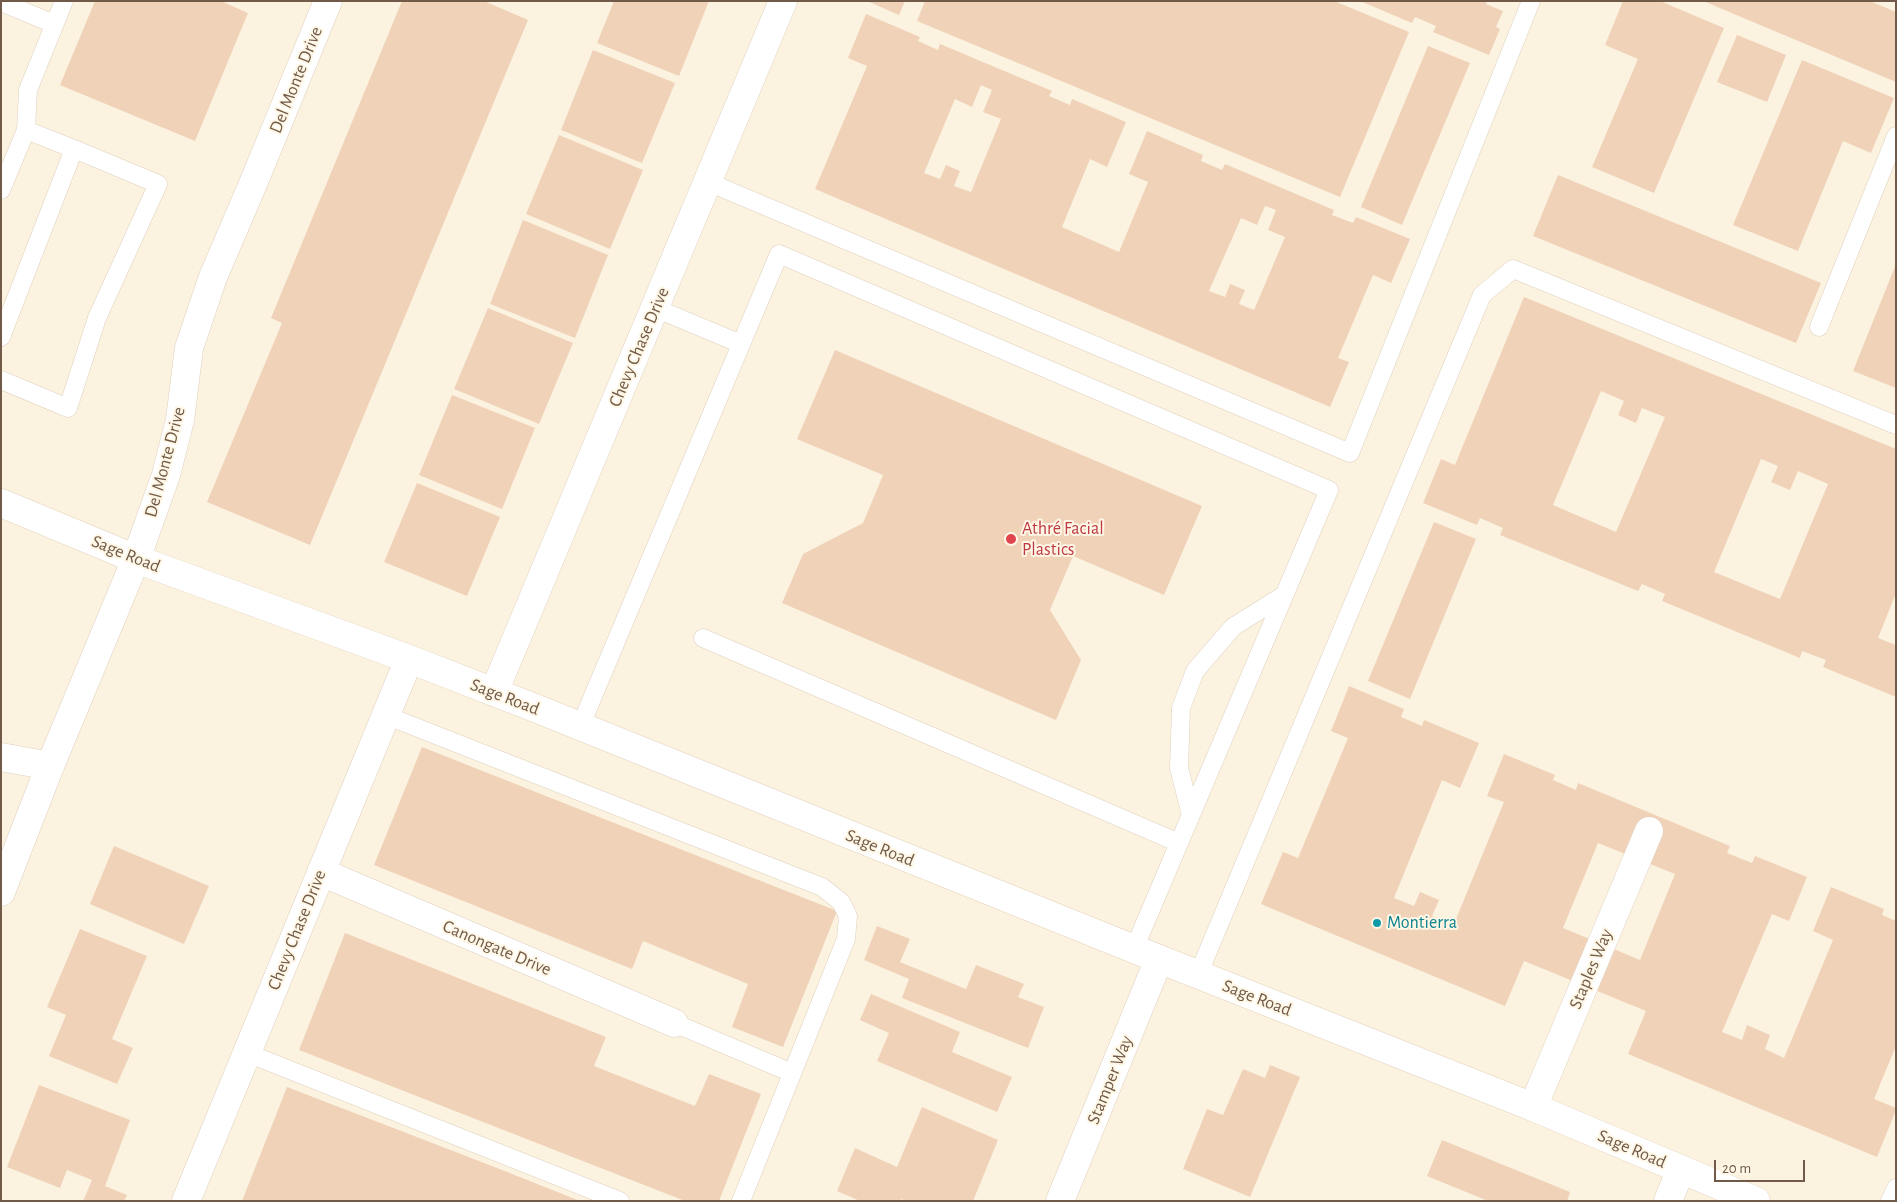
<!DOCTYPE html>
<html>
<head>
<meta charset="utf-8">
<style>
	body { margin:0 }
	#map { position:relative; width:1897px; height:1202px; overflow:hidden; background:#fbf3e0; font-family:"Alegreya Sans",sans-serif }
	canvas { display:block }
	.frame { position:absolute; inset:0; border:2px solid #715a48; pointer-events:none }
	.scale { position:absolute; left:1714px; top:1160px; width:91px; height:22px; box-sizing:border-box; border:2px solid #715a48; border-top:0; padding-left:6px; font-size:15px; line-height:18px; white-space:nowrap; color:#715a48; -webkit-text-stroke:4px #fff7e6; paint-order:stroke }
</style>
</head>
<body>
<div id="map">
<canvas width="1897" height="1202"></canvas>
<div class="frame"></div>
<div class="scale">20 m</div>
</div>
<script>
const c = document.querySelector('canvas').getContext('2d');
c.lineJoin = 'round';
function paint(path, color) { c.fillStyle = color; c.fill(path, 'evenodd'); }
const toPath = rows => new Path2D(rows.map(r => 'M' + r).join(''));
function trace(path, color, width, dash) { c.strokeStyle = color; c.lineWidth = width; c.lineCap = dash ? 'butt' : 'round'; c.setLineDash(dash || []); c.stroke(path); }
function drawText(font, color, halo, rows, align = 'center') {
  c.font = font + ' "Alegreya Sans",sans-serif'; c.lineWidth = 4; c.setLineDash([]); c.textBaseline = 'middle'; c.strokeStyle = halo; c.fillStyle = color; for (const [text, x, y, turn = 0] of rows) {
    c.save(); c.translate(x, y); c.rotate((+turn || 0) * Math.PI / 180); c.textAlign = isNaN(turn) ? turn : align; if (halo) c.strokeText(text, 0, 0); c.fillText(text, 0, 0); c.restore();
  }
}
const building = toPath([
	[95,1,221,1,248,13,195,141,60,85],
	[402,1,484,1,528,20,310,545,207,502,282,323,271,318],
	[614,1,709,1,679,76,597,43],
	[867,1,905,1,899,15],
	[925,1,1334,1,1409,32,1340,197,917,21],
	[1360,1,1487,1,1486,4,1503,11,1496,27,1500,29,1489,55,1433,32,1436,26,1415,17,1412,23],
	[1623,1,1660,1,1724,28,1654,193,1592,167,1638,59,1605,45],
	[1703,1,1870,1,1896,12,1896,82],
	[866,14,920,37,918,41,938,50,940,44,1052,91,1049,96,1070,105,1072,99,1126,122,1107,167,1090,159,1062,227,1119,252,1148,182,1129,174,1147,131,1203,155,1201,161,1222,170,1225,164,1334,210,1332,215,1353,223,1356,217,1410,239,1391,283,1373,275,1338,358,1349,362,1330,407,815,189,867,66,848,58],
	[981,85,992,90,983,112,1001,119,971,192,954,186,960,171,946,165,940,179,924,173,955,99,972,107],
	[1265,206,1276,210,1268,230,1285,237,1254,310,1239,304,1245,290,1230,284,1225,297,1209,291,1241,218,1257,225],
	[1737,35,1786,55,1767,102,1717,82],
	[1428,46,1470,63,1402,225,1361,207],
	[593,50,675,83,642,163,561,130],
	[1802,60,1894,98,1871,153,1843,141,1798,251,1733,225],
	[559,135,643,170,610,249,526,214],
	[1558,175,1821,283,1796,343,1533,236],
	[523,220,608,255,575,338,490,304],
	[1896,264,1896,388,1853,371],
	[1524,297,1896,449,1896,593,1878,638,1896,645,1896,697,1823,667,1826,660,1802,651,1800,658,1662,601,1665,594,1642,584,1638,591,1500,535,1503,528,1480,518,1477,525,1423,503,1441,459,1455,465],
	[1601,391,1624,401,1618,415,1636,423,1642,408,1665,417,1616,532,1553,505],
	[1761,459,1778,466,1771,482,1790,490,1798,471,1828,484,1780,599,1714,572],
	[488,308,573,343,539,424,454,389],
	[835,350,1202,506,1164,595,1073,556,1050,610,1081,660,1056,720,782,603,803,554,863,523,883,475,797,439],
	[452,395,535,428,502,509,419,475],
	[417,483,500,517,467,596,384,562],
	[1434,522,1476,539,1410,699,1368,681],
	[1349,686,1404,709,1401,717,1422,726,1424,720,1479,743,1460,788,1442,780,1394,898,1414,906,1420,892,1439,900,1432,916,1454,924,1504,802,1487,796,1504,754,1555,775,1553,780,1576,790,1578,783,1730,846,1727,853,1752,863,1755,856,1807,877,1789,921,1772,914,1722,1032,1742,1040,1747,1025,1770,1035,1765,1049,1784,1058,1833,940,1813,931,1831,887,1884,909,1882,915,1896,921,1896,1046,1874,1099,1896,1108,1896,1110,1877,1157,1628,1054,1646,1011,1524,961,1505,1006,1261,904,1283,852,1298,858,1348,738,1331,731],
	[1598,843,1675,874,1640,960,1563,928],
	[422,747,837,911,783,1047,732,1027,748,984,643,941,632,969,374,865],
	[114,846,209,886,184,944,90,904],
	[877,926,910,939,900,962,966,989,976,965,1024,984,1018,997,1044,1007,1028,1048,902,998,909,979,864,960],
	[80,929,147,956,112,1039,133,1048,117,1084,49,1056,66,1015,47,1007],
	[345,933,606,1037,594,1066,695,1106,709,1074,761,1094,719,1201,685,1201,299,1050],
	[871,994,960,1032,952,1052,1012,1077,997,1112,877,1061,889,1033,860,1020],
	[1270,1065,1300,1077,1250,1197,1183,1169,1207,1109,1223,1115,1243,1069,1265,1078],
	[39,1085,130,1120,105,1186,127,1195,124,1201,83,1201,92,1180,67,1170,60,1188,7,1167],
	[287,1087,492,1166,580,1201,242,1201],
	[922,1107,998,1140,973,1201,905,1201,901,1199,900,1201,860,1201,837,1191,855,1148,897,1167],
	[1442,1140,1570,1192,1567,1201,1488,1201,1427,1176]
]);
const service = toPath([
	[1,2,54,24],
	[26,130,74,149],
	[708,182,1350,453,1531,1],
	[1,190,26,130,28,90,64,1],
	[655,308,741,344],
	[1819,327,1896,136],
	[1,337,74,149,158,184,97,318,68,408,1,380],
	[703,638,1179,843],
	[385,715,822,887,841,902,848,916,846,939,741,1201],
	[580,727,779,254,1329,490,1134,949],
	[1191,815,1179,768,1181,708,1195,671,1233,627,1284,595],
	[1198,975,1482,295,1513,269,1896,425],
	[674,1023,792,1073],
	[247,1053,620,1201],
	[1890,1201,1896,1188]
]);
const minor = toPath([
	[136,559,166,475,180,420,189,348,213,277,255,179,328,1],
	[1,757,50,766],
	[321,872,674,1023],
	[1533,1107,1649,831],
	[186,1201,409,659],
	[1060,1201,1159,959],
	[1668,1201,1681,1169]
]);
const tertiary = toPath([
	[494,692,783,1],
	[1,892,50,766,136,559]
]);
const secondary = toPath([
	[1,503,136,559,409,659,535,708,1159,959,1533,1107,1756,1201]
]);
const markers = [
	[1011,539,6,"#e0444e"],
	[1377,923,5,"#0f9aa8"]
];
const streetNames = [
	["Del Monte Drive",296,80,-68],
	["Chevy Chase Drive",639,347,-67],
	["Del Monte Drive",165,462,-75],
	["Sage Road",126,554,22],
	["Sage Road",505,697,21],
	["Sage Road",880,848,22],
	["Chevy Chase Drive",297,930,-68],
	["Canongate Drive",497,948,23],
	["Staples Way",1591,969,-67],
	["Sage Road",1257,998,21],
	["Stamper Way",1110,1080,-68],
	["Sage Road",1632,1149,23]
];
const healthNames = [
	["Athré Facial",1022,529],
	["Plastics",1022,550]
];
const cultureNames = [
	["Montierra",1387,923]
];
paint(building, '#f0d2b9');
trace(service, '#dfcfbd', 19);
trace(minor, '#dfcfbd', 29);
trace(tertiary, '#dfcfbd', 29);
trace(secondary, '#e4d1bb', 29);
trace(service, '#fff', 18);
trace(minor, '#fff', 28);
trace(tertiary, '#fff', 28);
trace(secondary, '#fff', 28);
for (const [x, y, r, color] of markers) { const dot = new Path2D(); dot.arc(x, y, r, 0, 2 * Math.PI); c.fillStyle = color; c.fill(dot); trace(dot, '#fff7e6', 2); }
drawText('18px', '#715a48', '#fff7e6', streetNames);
drawText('18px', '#be3a42', '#fff7e6', healthNames, 'left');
drawText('18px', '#0d838f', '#fff7e6', cultureNames, 'left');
</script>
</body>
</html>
